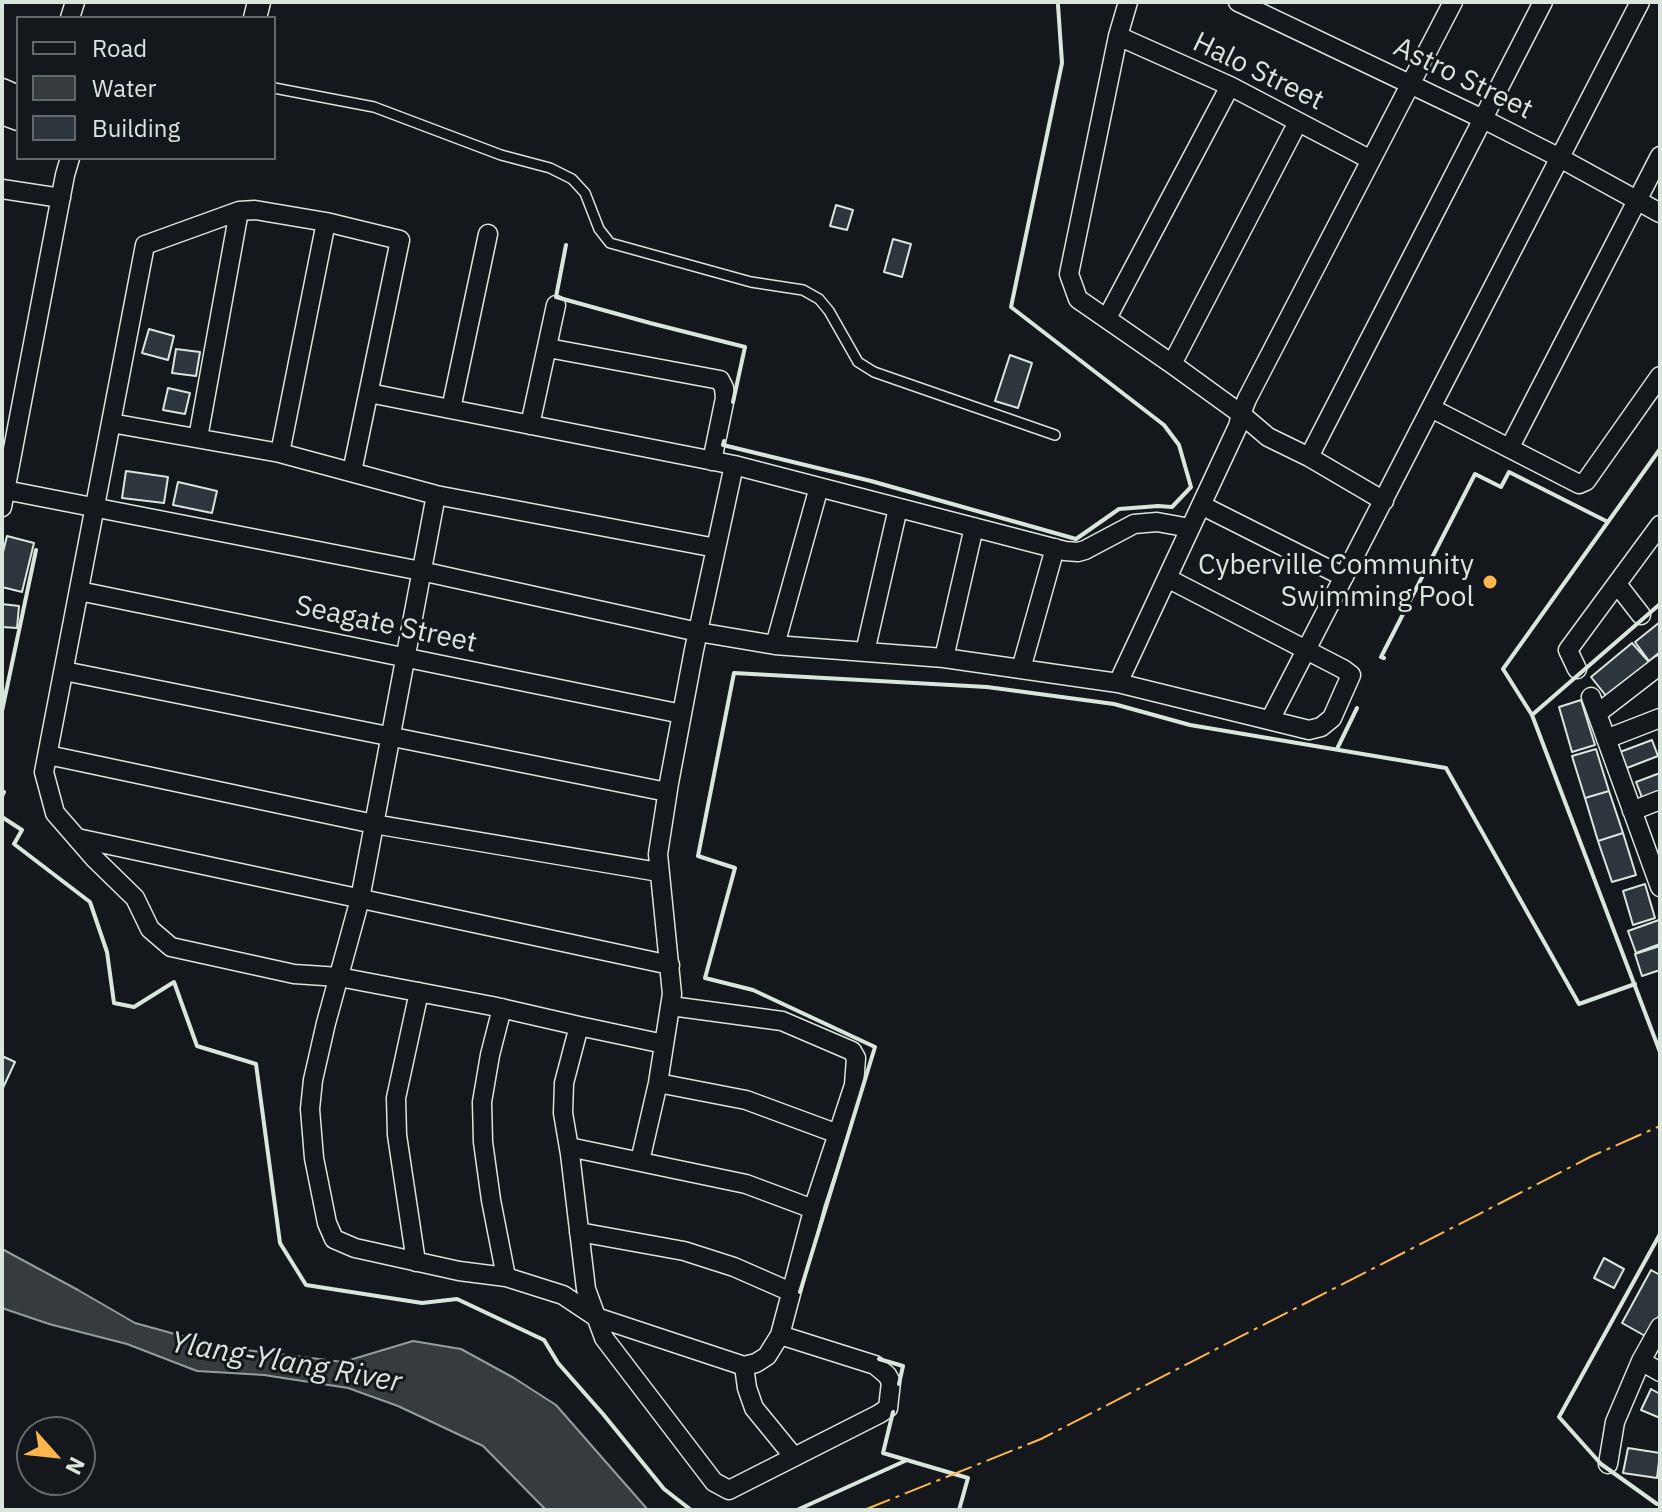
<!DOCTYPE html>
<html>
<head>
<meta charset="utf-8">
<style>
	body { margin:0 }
	#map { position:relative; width:1662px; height:1512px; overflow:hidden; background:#14181c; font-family:"IBM Plex Sans",sans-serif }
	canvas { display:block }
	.frame { position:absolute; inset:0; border:4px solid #d8e6dc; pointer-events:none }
	.legend { position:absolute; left:16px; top:16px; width:260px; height:144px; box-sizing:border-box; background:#14181c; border:2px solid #626a69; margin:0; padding:10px 14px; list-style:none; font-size:24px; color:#d8e6dc }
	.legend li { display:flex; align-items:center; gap:16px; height:40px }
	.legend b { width:40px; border:2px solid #626a69 }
	.north { position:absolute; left:16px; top:1416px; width:80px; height:80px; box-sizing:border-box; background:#14181c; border:2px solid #626a69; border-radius:50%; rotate:117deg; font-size:22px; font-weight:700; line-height:32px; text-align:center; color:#d8e6dc }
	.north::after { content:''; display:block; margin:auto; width:28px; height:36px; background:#ffb74d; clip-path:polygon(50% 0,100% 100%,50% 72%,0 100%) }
</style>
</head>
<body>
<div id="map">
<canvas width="1662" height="1512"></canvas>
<div class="frame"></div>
<ul class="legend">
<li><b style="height:10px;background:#14181c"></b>Road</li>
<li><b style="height:22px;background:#363b3e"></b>Water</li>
<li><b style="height:22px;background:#2c363c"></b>Building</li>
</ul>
<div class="north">N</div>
</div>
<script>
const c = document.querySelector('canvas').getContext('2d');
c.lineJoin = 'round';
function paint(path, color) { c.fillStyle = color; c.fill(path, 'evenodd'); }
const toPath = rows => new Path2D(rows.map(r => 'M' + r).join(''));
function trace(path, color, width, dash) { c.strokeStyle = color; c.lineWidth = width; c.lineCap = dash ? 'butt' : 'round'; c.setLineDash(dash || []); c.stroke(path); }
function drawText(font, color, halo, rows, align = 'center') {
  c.font = font + ' "IBM Plex Sans",sans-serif'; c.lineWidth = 6; c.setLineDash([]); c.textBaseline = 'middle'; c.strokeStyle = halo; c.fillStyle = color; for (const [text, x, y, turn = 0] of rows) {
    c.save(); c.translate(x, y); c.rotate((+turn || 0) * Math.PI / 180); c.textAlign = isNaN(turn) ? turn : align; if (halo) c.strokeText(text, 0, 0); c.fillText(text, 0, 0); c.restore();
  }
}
const water = toPath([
	[2,1249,78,1290,135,1323,222,1347,343,1362,413,1341,461,1349,514,1378,556,1405,648,1510,546,1510,483,1446,398,1406,348,1388,264,1375,197,1371,127,1344,49,1324,2,1308,2,1249]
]);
const building = toPath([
	[836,205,853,210,847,230,830,226,836,205],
	[893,239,911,244,902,277,884,272,893,239],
	[149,329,174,336,168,360,142,353,149,329],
	[176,349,200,352,196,376,172,373,176,349],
	[1010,355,1032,363,1018,408,995,401,1010,355],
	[168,388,190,393,185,414,163,410,168,388],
	[126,471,168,477,164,503,122,498,126,471],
	[178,482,217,491,212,513,173,505,178,482],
	[7,536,34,543,22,592,2,587,2,556,7,536],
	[2,604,19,606,17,628,2,627,2,604],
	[1660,622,1660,652,1649,661,1635,642,1660,622],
	[1632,643,1649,662,1607,697,1591,677,1632,643],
	[1581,700,1595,745,1572,752,1559,707,1581,700],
	[1652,740,1658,756,1627,768,1620,752,1652,740],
	[1596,749,1609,791,1585,798,1572,756,1596,749],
	[1660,773,1660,793,1643,800,1636,782,1660,773],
	[1609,791,1623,833,1598,841,1585,798,1609,791],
	[1623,833,1636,875,1612,882,1598,841,1623,833],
	[1645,884,1655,918,1633,925,1623,891,1645,884],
	[1659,920,1660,944,1636,953,1628,931,1659,920],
	[1660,946,1660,970,1642,976,1635,954,1660,946],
	[2,1056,15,1062,2,1090,2,1056],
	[1604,1258,1624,1269,1614,1288,1594,1278,1604,1258],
	[1651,1270,1660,1275,1660,1314,1647,1337,1622,1323,1651,1270],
	[1651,1389,1660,1394,1660,1418,1641,1410,1651,1389],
	[1628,1448,1660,1453,1657,1478,1623,1473,1628,1448]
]);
const service = toPath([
	[274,88,374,107,501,155,550,168,572,179,585,193,599,229,610,243,751,282,803,290,819,299,829,311,858,362,874,372,1055,435]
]);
const minor = toPath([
	[1128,2,1118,36,1069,274,1078,299,1172,364,1241,414,1268,437,1309,457,1384,501],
	[1238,2,1483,119,1560,158,1660,213],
	[70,18,75,2],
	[1118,36,1230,86,1371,160],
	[2,189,61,198],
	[1107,318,1230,86],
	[548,348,720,380,724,388,725,398,712,461],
	[1172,364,1298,122],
	[369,393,734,465,1065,551,1078,552,1085,550,1134,524,1157,522,1190,528],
	[1431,408,1579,484,1586,481,1660,376],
	[451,409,488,234],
	[111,423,280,453,436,495,716,548],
	[530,425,556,305],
	[198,438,239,211],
	[1510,447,1660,156],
	[280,453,326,222],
	[1309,457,1543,2],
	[352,472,400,240,326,222,255,210,239,211,145,245,44,772,55,813,95,859,135,898,150,929,171,947,294,974,339,977,492,1006,579,1026,664,1044],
	[5,490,421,571,698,632,775,645,944,658,1118,683,1309,730,1321,727,1332,718,1351,675,1343,669,1167,578],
	[436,495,360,899,326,1023,313,1080,310,1109,314,1158,327,1223,334,1239,355,1248,459,1271,506,1277,563,1295,596,1317,744,1366,756,1363,767,1356,780,1335,815,1203,854,1085,856,1058,852,1051,782,1021,671,1006],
	[1201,505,1344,577],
	[2,507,65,175,70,158],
	[1617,584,1641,615],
	[79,591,682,714],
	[775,645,819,487],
	[865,652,898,508],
	[944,658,974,527],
	[1021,669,1055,548],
	[1577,669,1568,650,1660,525],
	[64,671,667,792],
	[1118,683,1238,426,1241,414,1247,399,1453,2],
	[1591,697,1660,887],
	[1598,713,1660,665],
	[1270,720,1640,2],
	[1606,739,1660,718],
	[48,755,374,824,659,872],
	[1632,811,1660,800],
	[77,838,670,965],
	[502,1008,490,1055,482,1102,483,1142,491,1200,506,1277],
	[579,1026,564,1083,563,1113,570,1154,586,1289,604,1338,714,1482,729,1490,879,1414,888,1408,891,1382,887,1375,875,1365,780,1335],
	[658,1083,746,1100,838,1134],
	[569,1147,746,1184,813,1209],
	[640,1161,658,1083,672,994,658,854,669,783,694,650,734,465],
	[579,1232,684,1251,734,1267,791,1292],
	[416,1262,397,1135,396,1098,419,992],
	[1660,1327,1641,1361,1660,1372],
	[744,1366,747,1388,754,1408,794,1457],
	[1608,1464,1615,1422,1641,1361]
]);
const tertiary = toPath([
	[255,18,259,2],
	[2,90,18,97],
	[2,113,18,119]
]);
const wall = toPath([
	[566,245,556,297,650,323,745,347,733,402],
	[724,441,723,445,871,481,1076,539,1119,509,1158,506,1172,507,1191,487,1179,445,1164,425,1011,307,1062,63,1058,5],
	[1660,449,1503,669,1532,715,1660,1052],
	[1384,658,1381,657,1475,474,1501,487,1509,472,1608,522],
	[2,711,36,550],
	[1532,715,1660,604],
	[1337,749,1357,708],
	[2,791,4,792,2,796],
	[2,817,22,830,14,844,90,902,107,952,114,1003,134,1007,174,982,197,1046,256,1064,280,1243,306,1285,422,1303,457,1299,544,1340,558,1363,603,1414,664,1489,691,1510],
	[800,1292,875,1047,753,990,705,978,735,868,698,856,734,673,987,687,1114,704,1190,725,1446,768,1579,1004,1635,984],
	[879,1359,903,1366,899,1384],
	[893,1412,883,1453,968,1478,959,1510],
	[1657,1504,1601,1464,1559,1417,1660,1234],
	[797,1510,907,1460]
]);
const power = toPath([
	[864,1510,1041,1439,1592,1156,1660,1126]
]);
const markers = [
	[1490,582,8,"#ffb74d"]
];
const streetNames = [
	["Halo Street",1258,72,26],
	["Astro Street",1463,79,26],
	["Seagate Street",386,625,12]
];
const poiNames = [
	["Cyberville Community",1474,566],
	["Swimming Pool",1474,598]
];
const waterNames = [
	["Ylang-Ylang River",286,1363,10]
];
paint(water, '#363b3e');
trace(water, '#939e99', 2);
paint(building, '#2c363c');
trace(building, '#d8e6dc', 2);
trace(service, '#d8e6dc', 12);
trace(minor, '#d8e6dc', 21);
trace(tertiary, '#d8e6dc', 25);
trace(service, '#14181c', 9);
trace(minor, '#14181c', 18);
trace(tertiary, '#14181c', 22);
trace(wall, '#d8e6dc', 4);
trace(power, '#ffb74d', 2, [28, 6, 4, 6]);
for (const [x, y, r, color] of markers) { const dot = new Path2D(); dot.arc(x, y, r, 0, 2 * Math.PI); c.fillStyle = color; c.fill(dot); trace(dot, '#14181c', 3); }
drawText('28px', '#d8e6dc', '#14181c', streetNames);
drawText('28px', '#d8e6dc', '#14181c', poiNames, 'right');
drawText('italic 30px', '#d8e6dc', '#14181c', waterNames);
</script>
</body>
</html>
